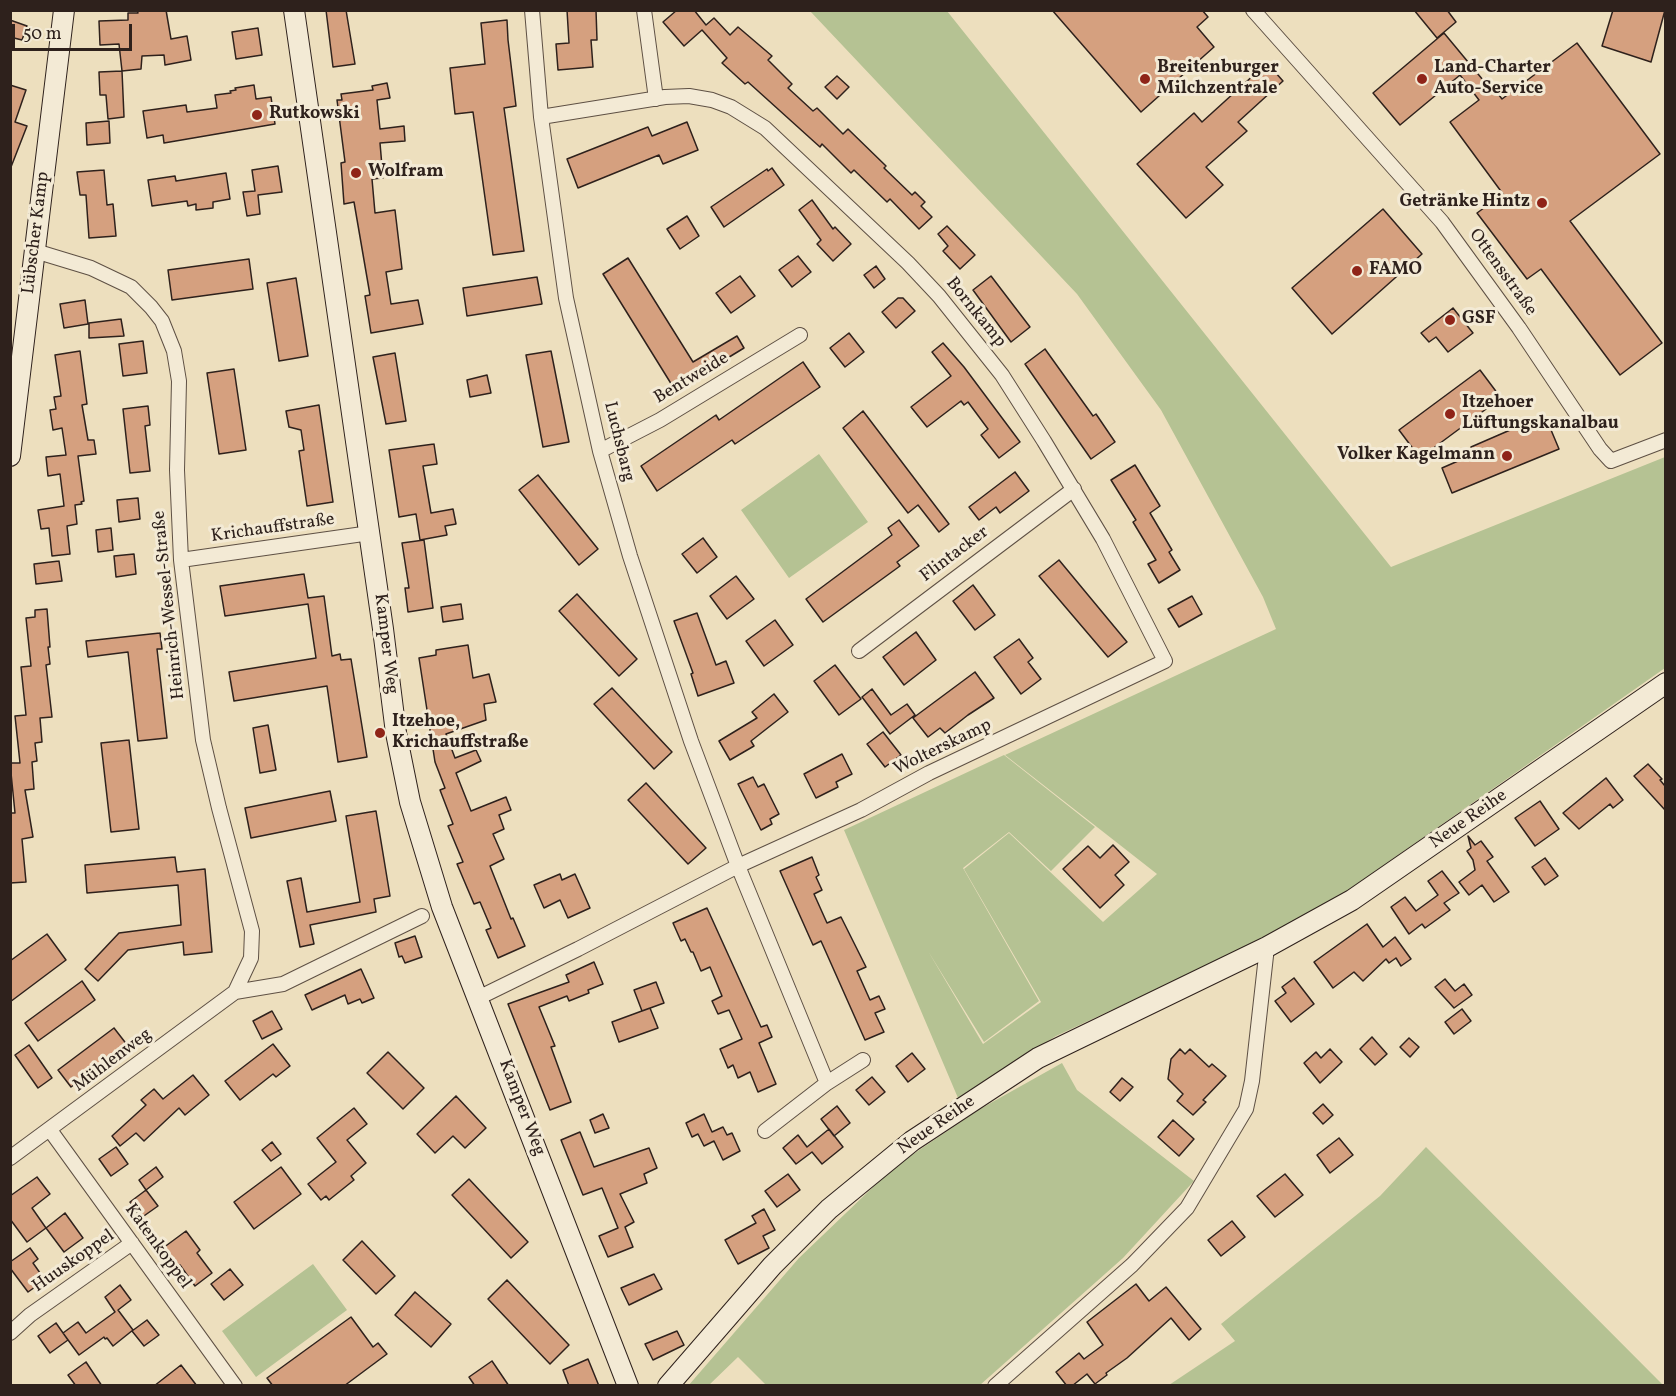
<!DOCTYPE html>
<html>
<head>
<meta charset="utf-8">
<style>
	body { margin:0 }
	#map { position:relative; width:1676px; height:1396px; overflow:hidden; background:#eddfbe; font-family:Vollkorn,serif }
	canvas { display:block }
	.frame { position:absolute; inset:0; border:12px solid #2e211c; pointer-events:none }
	.scale { position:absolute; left:12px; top:24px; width:120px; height:27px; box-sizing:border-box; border:3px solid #2e211c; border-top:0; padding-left:8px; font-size:18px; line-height:21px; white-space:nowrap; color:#2e211c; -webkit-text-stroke:4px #f3ead5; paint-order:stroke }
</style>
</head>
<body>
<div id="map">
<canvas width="1676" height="1396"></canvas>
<div class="frame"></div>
<div class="scale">50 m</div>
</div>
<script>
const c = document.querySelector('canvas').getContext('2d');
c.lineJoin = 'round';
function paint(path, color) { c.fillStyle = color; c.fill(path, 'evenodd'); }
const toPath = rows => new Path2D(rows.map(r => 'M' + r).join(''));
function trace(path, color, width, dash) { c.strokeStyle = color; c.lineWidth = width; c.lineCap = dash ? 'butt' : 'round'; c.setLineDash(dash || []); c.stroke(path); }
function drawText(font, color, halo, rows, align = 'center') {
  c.font = font + ' Vollkorn,serif'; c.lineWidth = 6; c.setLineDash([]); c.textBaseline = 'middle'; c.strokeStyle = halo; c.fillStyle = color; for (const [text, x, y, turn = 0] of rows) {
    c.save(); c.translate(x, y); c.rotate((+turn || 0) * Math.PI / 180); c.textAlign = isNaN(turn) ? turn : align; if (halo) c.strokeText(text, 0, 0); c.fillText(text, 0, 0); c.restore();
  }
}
const green = toPath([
	[810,11,947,11,1391,567,1665,457,1665,668,1307,919,1056,1036,958,1098,844,830,1004,755,1095,827,1051,871,1009,832,963,868,1039,1001,984,1042,928,951,983,1044,1041,1002,964,869,1009,833,1103,922,1157,874,1005,755,1276,629,1263,597,1161,410,1077,294],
	[819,454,868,522,789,578,741,510],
	[1062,1063,1077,1090,1194,1181,1123,1258,980,1385,766,1385,738,1357,709,1385,688,1386,799,1258,894,1167,980,1109],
	[1426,1147,1663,1385,1169,1385,1235,1341,1221,1324,1380,1196],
	[313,1264,347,1310,256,1377,222,1331]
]);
const building = toPath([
	[137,10,166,10,171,39,187,36,191,60,165,65,164,55,142,56,141,69,122,71,119,44,100,45,99,21,128,20,128,13,138,13,137,10],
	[326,10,346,10,355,64,333,67,326,10],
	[567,10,596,10,597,40,591,40,593,67,558,70,556,44,569,43,567,10],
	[677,10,694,10,706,25,714,18,730,35,738,27,772,56,768,60,792,84,788,88,813,111,817,108,843,134,848,129,886,166,884,168,912,195,915,192,925,202,921,206,932,217,919,229,890,199,887,202,854,170,851,173,822,144,820,147,748,82,745,84,722,63,727,58,702,30,684,46,663,22,677,10],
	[1052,10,1202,10,1208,17,1197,27,1214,47,1141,112,1052,10],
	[1414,10,1447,10,1456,22,1437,38,1414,10],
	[1613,10,1665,10,1651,62,1602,46,1613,10],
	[10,20,27,26,22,40,10,37,10,20],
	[507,20,508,40,516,106,504,108,524,251,493,255,473,112,455,114,450,68,485,64,481,23,507,20],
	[258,28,262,55,236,59,232,32,258,28],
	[1444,33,1483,80,1486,78,1502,99,1577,43,1660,154,1570,221,1662,343,1620,375,1541,269,1527,279,1477,213,1503,194,1450,122,1479,100,1460,75,1400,125,1373,93,1444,33],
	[1267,63,1283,81,1238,122,1247,131,1206,167,1223,185,1186,218,1137,164,1194,113,1202,122,1267,63],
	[122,71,124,117,108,119,106,95,100,95,99,72,122,71],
	[837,76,849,87,837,99,825,87,837,76],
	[387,83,390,98,377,100,380,129,404,126,405,141,380,143,383,178,372,179,375,213,395,210,402,269,386,272,391,304,418,300,423,324,371,333,365,296,370,295,354,202,344,204,341,163,345,162,337,100,342,100,341,94,373,90,372,86,387,83],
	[10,85,26,90,15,122,27,126,11,167,10,85],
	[254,85,256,99,271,97,275,124,164,143,163,135,147,138,143,111,186,105,187,112,217,108,215,95,231,93,230,91,236,90,235,88,254,85],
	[109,121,110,143,87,145,86,123,109,121],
	[687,122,698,150,663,164,659,155,578,188,567,159,648,127,652,136,687,122],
	[278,166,282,192,258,195,260,214,247,216,243,192,255,191,252,170,278,166],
	[772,168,784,185,724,227,711,207,767,169,768,171,772,168],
	[104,170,107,205,113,204,116,236,89,238,86,195,80,195,77,172,104,170],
	[226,173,230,199,213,202,213,208,196,210,196,204,188,206,187,201,152,206,148,180,175,176,176,181,226,173],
	[812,200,833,229,835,227,851,244,833,261,817,244,821,240,799,210,812,200],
	[1383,209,1422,254,1332,334,1292,288,1383,209],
	[687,216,699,236,680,249,667,229,687,216],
	[947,226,975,255,960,269,943,251,948,246,938,234,947,226],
	[798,256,811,272,792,287,779,270,798,256],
	[628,258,693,362,737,336,744,348,675,390,603,274,628,258],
	[249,259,253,289,172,300,168,270,249,259],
	[876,266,885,279,874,288,864,275,876,266],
	[740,276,755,296,731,313,716,293,740,276],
	[991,276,1030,327,1011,342,973,290,991,276],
	[537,277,542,304,467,316,463,288,537,277],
	[296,278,308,356,279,361,267,283,296,278],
	[898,298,903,298,915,311,896,328,882,312,898,298],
	[85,300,88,324,64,328,60,304,85,300],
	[1453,308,1473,333,1448,352,1436,337,1429,342,1421,333,1453,308],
	[121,319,124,336,89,338,89,323,121,319],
	[849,333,864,352,845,367,830,348,849,333],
	[143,341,147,373,123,376,119,344,143,341],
	[943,343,964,367,1020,442,999,458,981,435,988,429,968,402,964,405,961,401,927,427,911,407,951,376,932,352,943,343],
	[1045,349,1093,416,1096,414,1115,442,1091,459,1025,364,1045,349],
	[80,351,87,404,82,405,88,440,94,440,96,454,78,456,84,501,81,502,82,504,75,505,77,524,67,526,70,554,52,556,49,528,41,529,38,510,64,506,60,474,48,476,46,457,66,455,62,428,53,430,50,410,56,409,54,397,61,396,55,355,80,351],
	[551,351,569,442,543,447,526,355,551,351],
	[395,353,406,421,386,424,373,357,395,353],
	[803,362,820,387,735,444,732,440,657,491,641,466,716,415,719,420,803,362],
	[234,369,246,450,219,454,207,373,234,369],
	[1480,370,1501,398,1420,458,1399,430,1480,370],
	[487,375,491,393,470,397,467,380,487,375],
	[319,405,333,502,307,506,299,451,304,450,301,430,289,427,286,411,319,405],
	[148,406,150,425,145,426,150,471,130,473,123,409,148,406],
	[863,411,949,524,939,532,918,505,908,513,843,428,863,411],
	[1546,418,1559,449,1452,493,1442,468,1474,454,1471,447,1524,424,1525,427,1546,418],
	[434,444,437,464,423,466,431,513,453,509,456,524,445,526,447,535,420,540,416,514,399,517,389,450,434,444],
	[1135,465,1160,506,1150,513,1172,550,1169,552,1180,570,1159,583,1148,564,1156,560,1133,522,1136,520,1111,480,1135,465],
	[1015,472,1029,491,1000,513,996,507,979,520,969,507,1015,472],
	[538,475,598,549,579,565,519,490,538,475],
	[138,498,140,519,119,522,117,500,138,498],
	[899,520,919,546,897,562,900,566,823,622,806,599,892,535,888,528,899,520],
	[111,528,113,550,98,552,96,530,111,528],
	[703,538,717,557,697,573,682,554,703,538],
	[424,540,433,608,408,612,405,588,409,588,402,543,424,540],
	[134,554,136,574,116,577,114,556,134,554],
	[1059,560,1127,642,1108,657,1039,576,1059,560],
	[59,561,62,581,36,584,34,564,59,561],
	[304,574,308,598,324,596,332,656,340,654,341,660,351,659,367,757,338,762,327,686,234,701,229,672,316,658,308,604,225,616,220,586,304,574],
	[736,576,754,599,727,619,710,596,736,576],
	[973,585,995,615,975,630,953,601,973,585],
	[577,594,637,659,619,676,559,611,577,594],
	[1192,596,1202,614,1179,627,1168,609,1192,596],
	[461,604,463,619,443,622,441,607,461,604],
	[47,609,50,647,48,647,50,664,46,665,52,717,40,718,42,742,35,743,37,761,32,762,34,789,25,790,33,837,22,839,26,882,10,883,10,813,15,813,10,763,20,763,15,716,26,715,21,667,31,666,26,618,35,617,35,610,47,609],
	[697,613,716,665,726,661,734,683,698,696,691,674,693,673,674,621,697,613],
	[775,620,793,645,764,666,746,641,775,620],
	[916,632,936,660,904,685,883,657,916,632],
	[160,633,162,649,157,649,167,738,138,741,128,652,88,657,86,641,160,633],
	[1019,639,1033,658,1028,662,1041,679,1021,694,994,657,1019,639],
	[468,645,473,678,489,674,496,702,484,704,486,720,446,734,455,758,476,750,481,761,456,773,471,811,506,797,511,810,499,815,504,829,493,834,504,859,490,866,511,919,513,918,525,946,498,958,486,930,491,928,480,902,474,904,457,864,463,862,448,826,453,824,440,790,445,788,435,762,419,658,436,655,436,650,468,645],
	[835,665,861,699,839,715,814,681,835,665],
	[975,672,994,698,968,715,945,733,940,728,928,737,913,718,975,672],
	[612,688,672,752,654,769,594,704,612,688],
	[872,689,891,715,907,704,915,715,890,734,862,697,872,689],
	[774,694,788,712,751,741,754,746,730,760,719,741,757,718,752,712,774,694],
	[268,725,276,770,260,773,253,728,268,725],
	[883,732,901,755,885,767,867,744,883,732],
	[129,740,139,829,111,832,101,743,129,740],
	[842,754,852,774,836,782,838,787,816,798,804,774,842,754],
	[1648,764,1662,779,1660,780,1665,786,1665,810,1634,776,1648,764],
	[753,777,758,787,764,784,779,814,770,819,772,824,761,830,738,784,753,777],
	[1606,778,1623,800,1613,808,1610,804,1579,829,1563,813,1606,778],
	[646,783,706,848,688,864,628,800,646,783],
	[330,791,336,821,251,838,245,808,330,791],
	[1540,801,1559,829,1535,846,1515,818,1540,801],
	[376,811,390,896,374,899,376,912,310,925,314,944,300,947,287,881,301,878,307,912,360,902,346,816,376,811],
	[1468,836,1475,845,1481,841,1493,857,1487,861,1509,892,1494,902,1482,885,1469,895,1459,882,1475,870,1473,860,1467,851,1471,848,1468,836],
	[1113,845,1129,862,1115,875,1124,885,1100,908,1063,869,1088,846,1100,858,1113,845],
	[175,857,177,872,205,869,212,952,184,955,183,942,128,950,98,981,85,969,119,933,181,925,178,885,87,893,85,865,175,857],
	[812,857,819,875,816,877,822,890,814,894,827,923,841,917,866,967,857,971,870,1000,879,996,885,1009,875,1013,884,1032,865,1040,821,941,813,945,780,871,812,857],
	[1545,858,1558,876,1545,885,1532,867,1545,858],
	[1442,871,1459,893,1444,903,1450,910,1425,928,1422,924,1409,934,1391,907,1405,897,1416,911,1438,895,1428,881,1442,871],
	[560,874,562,880,575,874,590,908,568,918,560,900,544,908,534,885,560,874],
	[707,908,761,1027,767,1025,772,1037,759,1043,776,1084,758,1092,750,1072,738,1078,733,1065,728,1068,720,1049,742,1039,729,1010,718,1014,712,1001,722,996,710,967,701,971,693,952,691,952,685,939,681,941,673,923,707,908],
	[1367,924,1383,947,1395,937,1411,959,1401,966,1396,958,1389,963,1386,959,1363,981,1354,972,1333,988,1314,962,1367,924],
	[47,934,66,960,10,1002,10,961,47,934],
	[415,936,422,957,405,963,402,956,399,957,395,943,415,936],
	[594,962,603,984,588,990,589,993,569,1001,567,996,539,1007,555,1046,551,1047,571,1102,550,1110,508,1004,569,982,566,975,594,962],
	[361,969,374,998,362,1003,360,999,348,1004,345,995,312,1010,305,995,361,969],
	[1294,978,1314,1004,1291,1022,1275,1001,1286,993,1282,987,1294,978],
	[1445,979,1455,991,1464,984,1472,995,1454,1008,1435,987,1445,979],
	[82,981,95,1000,38,1041,25,1023,82,981],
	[656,982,664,1003,642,1011,634,990,656,982],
	[650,1008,658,1028,619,1042,612,1022,650,1008],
	[1462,1009,1471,1021,1454,1034,1445,1022,1462,1009],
	[272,1011,282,1029,262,1039,253,1021,272,1011],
	[114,1028,128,1046,71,1087,58,1070,114,1028],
	[1372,1037,1387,1054,1375,1065,1360,1049,1372,1037],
	[1409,1038,1419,1047,1410,1057,1400,1047,1409,1038],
	[273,1044,290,1066,276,1077,273,1074,240,1100,225,1081,273,1044],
	[29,1045,52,1078,38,1088,15,1055,29,1045],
	[1180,1049,1185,1054,1190,1049,1209,1067,1212,1064,1226,1076,1203,1100,1206,1102,1193,1115,1177,1101,1183,1094,1168,1079,1171,1059,1180,1049],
	[1330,1049,1342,1062,1320,1083,1304,1063,1316,1052,1321,1058,1330,1049],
	[388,1052,424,1088,403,1109,367,1073,388,1052],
	[912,1053,925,1069,908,1082,896,1066,912,1053],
	[193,1075,209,1095,185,1115,179,1108,144,1141,136,1133,120,1146,112,1136,146,1105,141,1100,154,1089,163,1099,193,1075],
	[872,1077,885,1092,869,1105,856,1090,872,1077],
	[1122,1078,1133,1087,1120,1101,1110,1092,1122,1078],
	[456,1096,486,1128,465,1148,453,1136,435,1153,417,1134,456,1096],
	[1323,1104,1333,1115,1323,1124,1313,1113,1323,1104],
	[837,1106,850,1123,834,1136,821,1119,837,1106],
	[354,1108,367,1124,347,1140,366,1163,351,1176,354,1180,329,1200,326,1196,321,1200,308,1184,336,1162,317,1138,354,1108],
	[603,1114,609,1128,595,1133,590,1120,603,1114],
	[704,1114,712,1132,723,1127,727,1135,732,1133,740,1151,723,1160,714,1141,704,1146,698,1134,692,1137,686,1123,704,1114],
	[1173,1120,1194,1139,1179,1156,1158,1137,1173,1120],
	[829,1129,843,1147,822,1164,812,1152,796,1164,783,1148,798,1135,807,1147,829,1129],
	[580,1132,594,1167,649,1148,657,1168,644,1174,647,1183,620,1194,634,1222,625,1227,633,1247,608,1257,599,1236,618,1228,602,1188,583,1195,561,1140,580,1132],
	[1339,1138,1353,1155,1330,1173,1317,1155,1339,1138],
	[272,1142,281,1154,271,1161,262,1150,272,1142],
	[116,1147,128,1164,111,1176,99,1159,116,1147],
	[156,1167,163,1177,146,1190,139,1180,156,1167],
	[281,1167,301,1194,254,1229,234,1202,281,1167],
	[788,1174,800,1190,777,1207,765,1191,788,1174],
	[1285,1174,1303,1195,1275,1217,1257,1196,1285,1174],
	[37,1177,50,1194,32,1208,46,1228,27,1242,10,1219,10,1196,37,1177],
	[469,1179,528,1242,511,1258,452,1195,469,1179],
	[146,1190,158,1206,141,1218,130,1202,146,1190],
	[764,1209,775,1230,763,1236,769,1248,738,1264,725,1240,756,1223,752,1216,764,1209],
	[65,1213,83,1238,64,1252,46,1228,65,1213],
	[1232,1221,1245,1237,1221,1256,1208,1240,1232,1221],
	[186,1231,200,1250,197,1253,212,1273,195,1286,180,1265,177,1267,163,1248,186,1231],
	[362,1241,395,1276,376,1294,343,1260,362,1241],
	[30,1248,38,1259,33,1263,45,1280,28,1292,10,1268,10,1262,30,1248],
	[230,1269,243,1285,224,1300,211,1284,230,1269],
	[654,1274,662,1289,629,1305,621,1288,654,1274],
	[507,1280,569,1345,550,1364,488,1299,507,1280],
	[1136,1284,1149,1301,1166,1287,1201,1329,1189,1340,1171,1318,1127,1358,1106,1373,1107,1375,1095,1384,1087,1374,1072,1386,1067,1386,1056,1372,1079,1353,1084,1359,1103,1345,1087,1322,1136,1284],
	[120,1285,131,1300,118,1310,133,1330,113,1346,107,1338,105,1339,104,1337,79,1355,63,1333,78,1322,86,1333,115,1312,105,1297,120,1285],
	[415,1292,451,1324,431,1347,395,1315,415,1292],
	[351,1317,373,1347,378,1343,387,1354,344,1386,273,1386,267,1378,351,1317],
	[147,1320,159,1335,144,1346,132,1331,147,1320],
	[56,1323,68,1340,50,1353,38,1336,56,1323],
	[677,1331,684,1345,653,1360,645,1344,677,1331],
	[588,1359,599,1386,569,1386,563,1370,588,1359],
	[492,1361,509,1386,475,1386,469,1377,492,1361],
	[86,1362,102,1386,76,1386,68,1375,86,1362],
	[181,1365,197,1386,154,1386,181,1365]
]);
const street = toPath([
	[532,10,541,117,566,298,600,451,630,556,691,741,738,866,827,1083,765,1131],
	[644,10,656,99],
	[1253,10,1442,222,1519,328,1600,449,1611,461,1666,440],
	[600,451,660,420,800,335],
	[181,560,370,533],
	[859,651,1074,489],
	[235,992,283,984,422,916],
	[478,998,578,949,738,866,861,810,929,773,1165,661,1103,539,1044,441,1002,375,939,296,908,263,765,128,731,107,712,100,689,96,665,97,541,117],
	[827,1083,863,1060],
	[50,1130,235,1386],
	[10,1158,235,992,251,958,252,931,219,808,203,740,181,560,177,470,179,381,174,351,162,321,151,307,131,287,91,268,35,251],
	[10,1333,30,1315,132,1243],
	[995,1386,1132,1265,1187,1208,1246,1109,1252,1081,1267,947]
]);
const secondary = toPath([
	[294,10,383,629,396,733,410,802,442,907,628,1386],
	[10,456,64,10],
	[668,1386,772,1266,829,1209,912,1141,1038,1058,1267,947,1352,900,1666,683]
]);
const markers = [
	[1145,79,6,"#8f2418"],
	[1422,79,6,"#8f2418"],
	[257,115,6,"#8f2418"],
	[356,173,6,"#8f2418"],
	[1542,203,6,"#8f2418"],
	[1357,271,6,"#8f2418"],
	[1450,320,6,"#8f2418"],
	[1450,414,6,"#8f2418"],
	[1507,456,6,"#8f2418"],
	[380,733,6,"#8f2418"]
];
const poiNames = [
	["Breitenburger",1157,69],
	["Milchzentrale",1157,90],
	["Land-Charter",1434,69],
	["Auto-Service",1434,90],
	["Rutkowski",269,115],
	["Wolfram",368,173],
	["Getränke Hintz",1530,203,"right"],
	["FAMO",1369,271],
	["GSF",1462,320],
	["Itzehoer",1462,404],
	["Lüftungskanalbau",1462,425],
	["Volker Kagelmann",1495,456,"right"],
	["Itzehoe,",392,723],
	["Krichauffstraße",392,744]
];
const streetNames = [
	["Lübscher Kamp",37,233,-83],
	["Ottensstraße",1502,273,54],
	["Bornkamp",975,313,51],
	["Bentweide",692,379,-31],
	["Luchsbarg",618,442,76],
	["Krichauffstraße",273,529,-8],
	["Flintacker",955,555,-37],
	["Heinrich-Wessel-Straße",170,605,-96],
	["Kamper Weg",385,644,83],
	["Wolterskamp",943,748,-26],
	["Neue Reihe",1469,820,-35],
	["Mühlenweg",113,1061,-37],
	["Kamper Weg",521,1108,69],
	["Neue Reihe",937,1126,-35],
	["Katenkoppel",157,1247,54],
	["Huuskoppel",74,1262,-35]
];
paint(green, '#b5c293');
paint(building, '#d5a07f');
trace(building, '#2e211c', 1.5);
trace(street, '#5e5044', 16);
trace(secondary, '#2e211c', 22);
trace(street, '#f3ead5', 14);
trace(secondary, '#f3ead5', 20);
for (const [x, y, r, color] of markers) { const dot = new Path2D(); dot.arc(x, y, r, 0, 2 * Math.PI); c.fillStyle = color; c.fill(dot); trace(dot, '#f3ead5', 2); }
drawText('bold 18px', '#2e211c', '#f3ead5', poiNames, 'left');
drawText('18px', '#2e211c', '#f3ead5', streetNames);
</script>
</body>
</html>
